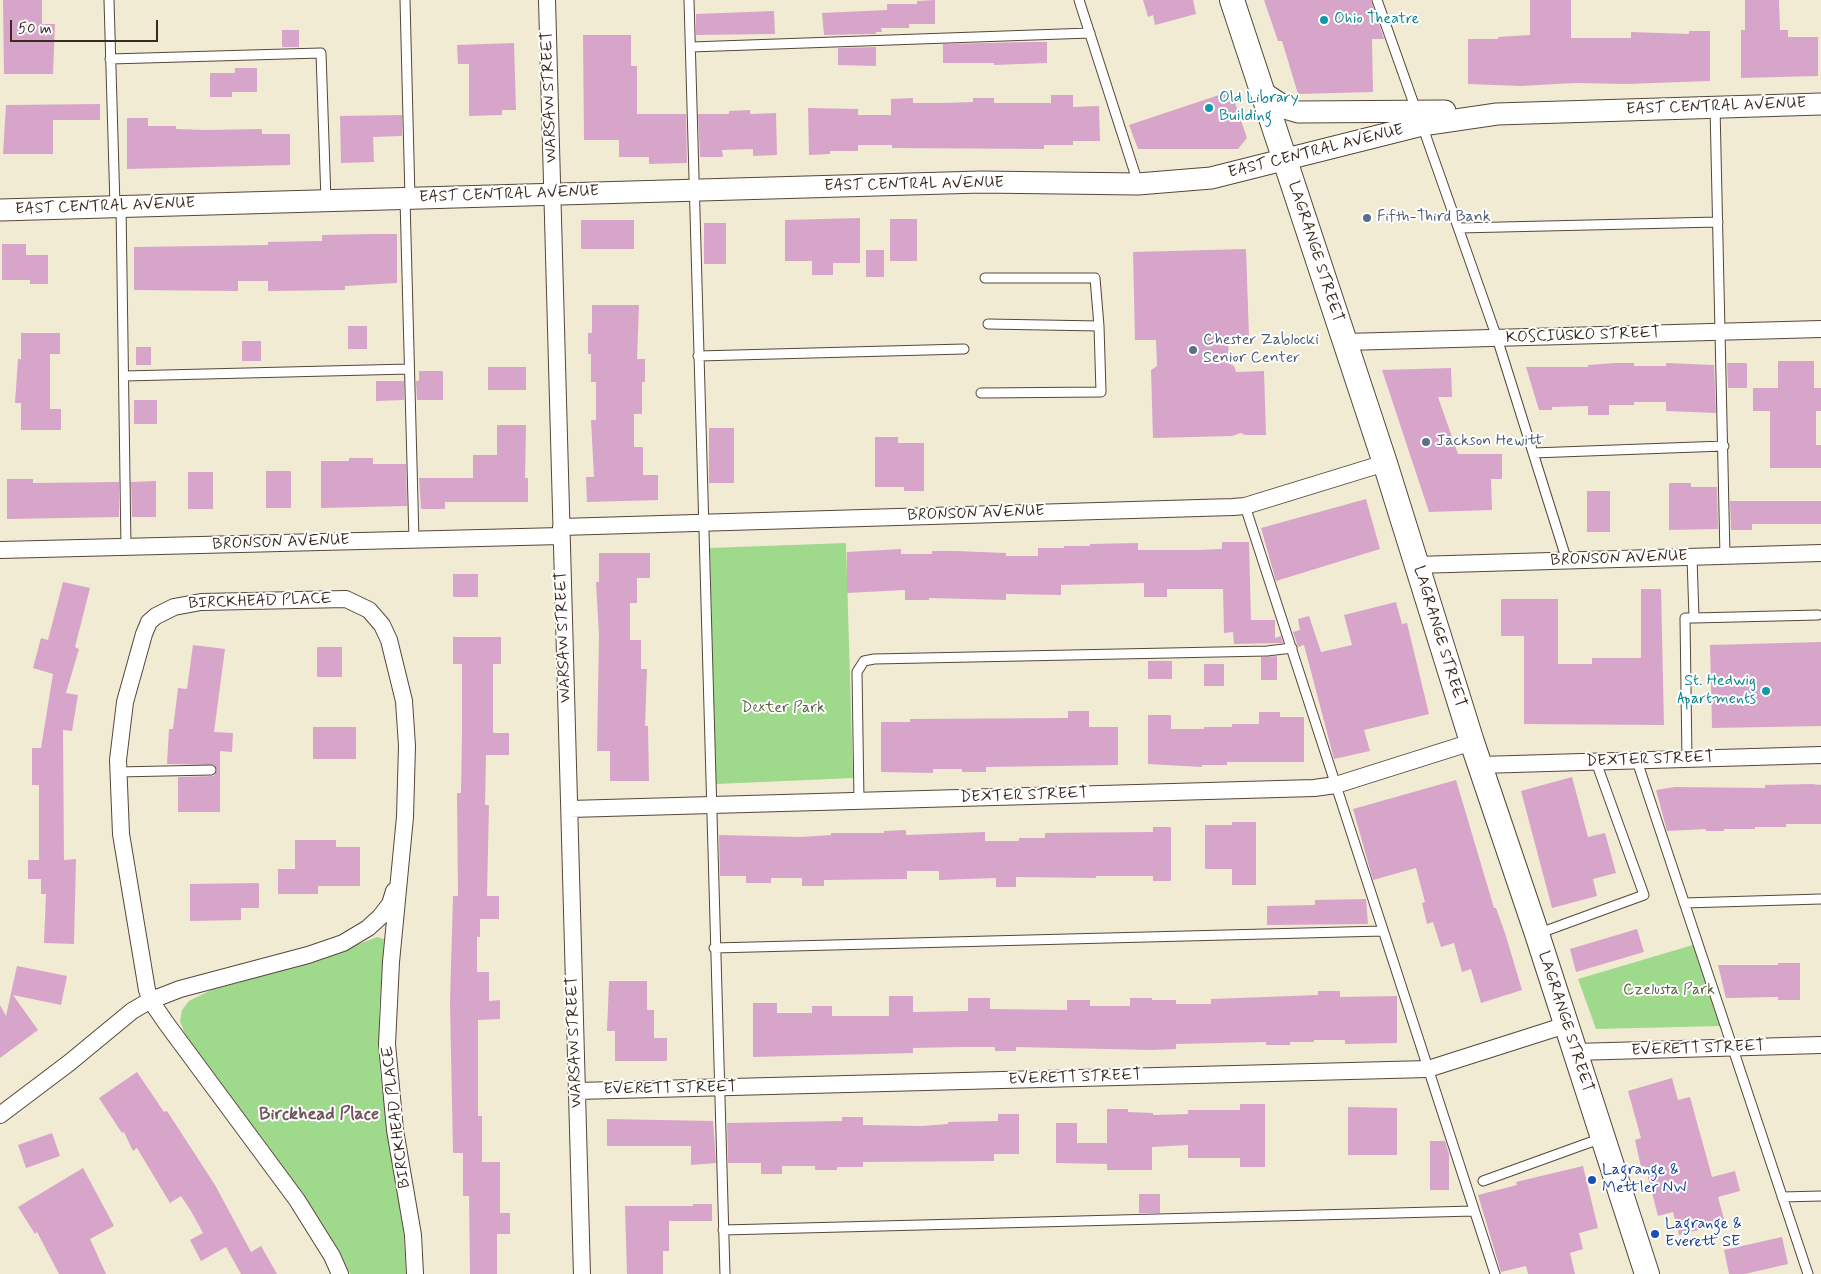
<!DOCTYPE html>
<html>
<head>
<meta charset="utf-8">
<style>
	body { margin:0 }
	#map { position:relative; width:1821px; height:1274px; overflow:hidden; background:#f1ebd4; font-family:Mynerve,sans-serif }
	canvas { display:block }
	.scale { position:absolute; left:10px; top:20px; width:148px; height:22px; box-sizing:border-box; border:2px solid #3b2a1e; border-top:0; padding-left:6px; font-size:15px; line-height:18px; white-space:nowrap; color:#3b2a1e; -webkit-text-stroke:4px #fff; paint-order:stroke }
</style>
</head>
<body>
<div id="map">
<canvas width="1821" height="1274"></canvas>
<div class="scale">50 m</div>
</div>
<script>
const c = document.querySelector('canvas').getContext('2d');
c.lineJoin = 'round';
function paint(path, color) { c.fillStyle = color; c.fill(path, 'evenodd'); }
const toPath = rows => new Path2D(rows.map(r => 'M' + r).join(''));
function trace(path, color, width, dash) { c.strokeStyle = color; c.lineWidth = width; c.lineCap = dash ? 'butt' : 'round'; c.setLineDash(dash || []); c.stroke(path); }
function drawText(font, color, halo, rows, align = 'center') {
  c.font = font + ' Mynerve,sans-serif'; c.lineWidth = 4; c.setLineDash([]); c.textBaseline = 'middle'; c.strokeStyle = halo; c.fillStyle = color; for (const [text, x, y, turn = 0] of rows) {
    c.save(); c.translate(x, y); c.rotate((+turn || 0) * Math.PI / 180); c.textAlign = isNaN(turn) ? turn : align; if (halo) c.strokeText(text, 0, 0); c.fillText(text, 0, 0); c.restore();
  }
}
const green = toPath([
	[846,543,853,778,716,784,710,548],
	[377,937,384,939,379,1013,380,1072,404,1236,406,1274,350,1274,340,1252,304,1195,185,1034,180,1021,182,1010,189,1001,211,990,310,963],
	[1693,945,1721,1026,1596,1029,1578,979]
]);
const building = toPath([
	[3,0,42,0,42,24,55,24,53,74,4,74],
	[935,0,935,24,909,24,909,28,881,28,882,32,876,32,876,34,824,35,822,13,887,10,887,4,917,4,917,1],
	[1143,0,1193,0,1196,14,1155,25,1153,15,1148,17],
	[1264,0,1371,0,1384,39,1372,39,1373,92,1298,94,1282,41,1278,41],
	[1530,0,1571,0,1571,38,1631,38,1631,32,1689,34,1689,31,1710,31,1710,81,1626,84,1575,83,1521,86,1468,84,1468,39,1498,39,1498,37,1530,35],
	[1745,0,1779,0,1780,30,1788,30,1788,37,1818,37,1818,76,1741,78,1741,30,1745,30],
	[774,11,775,34,696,35,696,14],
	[282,30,299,30,299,47,282,47],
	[583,35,631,35,631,66,637,66,637,114,686,114,687,163,649,164,649,157,619,157,619,140,584,140],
	[1027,42,1047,42,1047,63,994,65,994,63,943,63,943,44],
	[514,43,516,110,502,110,502,115,469,116,469,64,458,64,457,45],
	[876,47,876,66,838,65,838,48],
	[235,68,257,68,257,92,232,92,232,97,210,97,210,73,235,73],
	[1231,91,1247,138,1238,149,1138,149,1129,125],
	[1051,95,1073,95,1073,107,1099,106,1100,141,1073,141,1073,145,1044,145,1044,149,892,148,892,145,858,145,858,151,830,151,830,154,809,155,808,108,858,109,858,115,891,115,891,99,913,98,913,103,943,103,973,102,973,98,994,98,994,103,1051,103],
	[100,104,100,120,53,120,53,154,3,154,6,105],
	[750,110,750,114,776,113,777,155,753,156,753,149,722,150,723,157,700,157,698,114,729,114,729,111],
	[402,115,402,136,373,137,374,162,341,163,340,116],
	[127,118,148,118,148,126,176,126,176,129,205,130,262,129,262,134,290,134,290,165,127,169],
	[860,218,860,263,833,263,833,275,812,275,812,261,785,261,785,220],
	[890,219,917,219,917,261,890,261],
	[581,220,634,220,634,249,581,249],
	[704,223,726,223,726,264,704,264],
	[374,234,397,234,397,283,345,286,345,290,268,291,268,281,238,281,238,291,134,290,134,247,268,245,268,242,322,241,322,235],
	[2,244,26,244,26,255,48,255,48,284,30,284,30,280,2,280],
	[1246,249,1249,337,1228,338,1229,363,1234,366,1236,372,1264,371,1266,435,1245,435,1241,433,1232,436,1153,438,1151,370,1157,366,1156,340,1135,340,1133,252],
	[866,250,884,250,884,277,866,277],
	[592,305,639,305,637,359,645,359,645,382,642,382,642,414,634,414,634,447,643,447,643,475,658,475,658,500,587,502,586,477,594,477,591,420,596,420,596,382,591,382,591,354,588,354,588,333,592,333],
	[348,326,367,326,367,349,348,349],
	[21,333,60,333,60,354,50,354,50,409,61,409,61,430,21,430,21,403,15,403,18,359,21,359],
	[242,341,261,341,261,361,242,361],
	[136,347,151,347,151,365,136,365],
	[1778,361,1814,361,1814,388,1821,388,1821,411,1816,411,1816,445,1821,445,1821,468,1770,468,1770,411,1753,411,1753,388,1778,388],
	[1615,363,1634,363,1634,366,1666,366,1666,363,1714,365,1716,413,1666,411,1666,402,1634,402,1634,405,1609,405,1609,415,1588,415,1588,406,1552,407,1552,410,1539,410,1526,367,1588,367,1588,365],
	[1727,363,1747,363,1747,388,1728,388],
	[488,367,526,367,526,390,488,390],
	[1451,368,1452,397,1438,397,1458,454,1502,454,1502,479,1491,479,1492,510,1429,512,1382,370],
	[419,371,443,371,443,400,417,400,416,381,419,381],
	[376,381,404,381,404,400,376,401],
	[134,400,157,400,157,424,134,424],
	[497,425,526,425,525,478,528,478,528,502,445,502,445,509,421,509,419,478,473,478,473,455,497,455],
	[709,428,734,428,734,483,709,483],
	[875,437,898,437,898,443,924,443,924,491,904,491,904,487,875,487],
	[349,458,373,458,373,464,406,464,407,506,321,508,321,461,349,461],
	[266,471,291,471,291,508,266,508],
	[188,472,213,472,213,509,188,509],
	[7,479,33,479,33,483,119,482,119,517,7,519],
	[156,481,156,517,132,517,131,482],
	[1669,483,1691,483,1691,487,1717,487,1718,529,1669,530],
	[1587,491,1610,491,1610,532,1587,532],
	[1366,499,1380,549,1276,581,1261,528],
	[1730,501,1821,501,1821,524,1752,524,1752,530,1731,530],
	[1222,542,1249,542,1251,620,1275,620,1275,638,1281,636,1283,643,1234,644,1233,632,1224,633,1223,589,1167,589,1167,597,1144,597,1144,583,1061,585,1061,595,1006,594,1006,600,929,598,929,600,905,600,905,590,847,593,847,552,901,549,901,554,932,554,932,551,956,551,1006,553,1006,556,1038,556,1038,548,1064,548,1064,546,1090,546,1090,544,1138,543,1138,550,1197,550,1222,549],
	[599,553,650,553,650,578,637,578,637,603,630,603,630,640,641,640,641,669,647,669,645,726,648,726,649,781,610,781,610,751,597,751,599,635,596,582,599,582],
	[453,574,478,574,478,597,453,597],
	[63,582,90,588,75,647,79,649,66,693,78,695,72,731,63,730,64,860,76,859,74,944,44,943,46,894,41,894,41,879,28,879,28,860,39,860,39,785,32,785,32,748,41,748,53,674,33,668,41,638,48,640],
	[1641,589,1661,589,1664,725,1524,724,1524,636,1501,636,1501,599,1558,599,1558,664,1592,664,1592,658,1641,658],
	[1396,602,1402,624,1407,623,1429,714,1364,730,1370,751,1334,759,1304,645,1298,647,1293,632,1300,630,1298,619,1309,616,1321,652,1352,645,1344,615],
	[453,637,501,637,501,664,493,664,493,733,509,733,509,755,486,755,485,805,489,805,487,896,499,896,499,919,480,919,480,937,477,937,477,972,489,972,489,1001,500,1000,500,1019,478,1020,478,1116,482,1116,482,1162,500,1162,500,1213,510,1213,510,1234,497,1234,497,1274,470,1274,469,1196,463,1196,463,1153,453,1153,450,1002,453,896,458,896,457,793,461,793,462,733,462,664,453,664],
	[1821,642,1821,726,1712,728,1710,645],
	[193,645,225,649,214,732,233,733,232,752,220,751,220,812,178,812,178,777,214,776,217,770,214,765,167,764,169,729,173,729,178,688,187,689],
	[317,647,342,647,342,677,317,677],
	[1277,656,1277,680,1261,680,1261,657],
	[1148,661,1172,661,1172,679,1148,679],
	[1204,664,1224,664,1224,686,1204,686],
	[1068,711,1089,711,1089,727,1118,727,1118,765,986,767,986,772,962,772,962,769,933,769,933,773,881,772,881,722,910,722,910,719,1068,718],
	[1259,712,1280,712,1280,717,1304,717,1304,762,1227,762,1227,765,1202,765,1202,767,1148,764,1148,715,1171,715,1171,729,1204,729,1204,727,1232,727,1232,724,1259,724],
	[313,727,356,727,356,759,313,759],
	[1572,777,1588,837,1605,833,1616,873,1593,879,1597,896,1552,908,1521,791],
	[1456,780,1494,908,1496,908,1505,933,1522,990,1481,1003,1471,969,1462,972,1454,943,1441,947,1433,922,1427,924,1422,903,1425,902,1416,868,1373,880,1353,809],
	[1812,784,1821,785,1821,824,1786,824,1786,827,1755,827,1755,829,1724,829,1724,831,1706,831,1706,829,1667,831,1656,790,1675,787,1765,788,1765,785],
	[1232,822,1256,822,1256,885,1232,885,1232,869,1205,869,1205,825,1232,825],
	[1153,827,1171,827,1171,881,1153,881,1153,876,1096,876,1096,878,1016,877,1016,887,996,887,996,878,939,880,939,871,907,871,907,879,824,880,824,886,802,886,802,878,771,878,771,883,746,883,746,876,720,876,719,835,801,837,831,835,831,833,884,833,884,831,906,830,906,835,985,832,985,841,1019,841,1019,838,1045,838,1045,833,1153,832],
	[295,840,336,840,336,847,360,847,360,886,318,886,318,894,278,894,278,869,295,869],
	[259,883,259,908,241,908,241,920,190,921,190,884],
	[1366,899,1368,924,1267,925,1267,906,1315,905,1315,900],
	[1637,929,1644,952,1576,972,1570,949],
	[1778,963,1800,963,1800,1000,1778,1000,1778,997,1726,998,1718,965,1778,965],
	[17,966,67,976,61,1005,13,995,38,1030,0,1058,0,1005,6,1016],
	[609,981,647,981,647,1010,654,1010,654,1038,667,1038,667,1061,615,1061,615,1031,607,1031],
	[1318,991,1340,991,1340,997,1397,996,1397,1043,1345,1044,1345,1040,1314,1040,1314,1042,1290,1042,1290,1045,1266,1045,1266,1042,1176,1044,1176,1049,1152,1050,1016,1047,1016,1051,995,1051,995,1047,961,1047,913,1048,913,1053,753,1057,753,1003,777,1003,777,1013,812,1013,812,1006,832,1006,832,1016,889,1016,889,996,913,996,913,1012,968,1011,968,998,990,998,990,1009,1067,1010,1067,1000,1090,1000,1090,1006,1130,1006,1130,998,1152,998,1152,1000,1176,1000,1176,1004,1211,1004,1211,999,1318,995],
	[137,1072,164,1112,167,1111,215,1185,251,1252,261,1246,277,1274,241,1274,226,1247,201,1261,190,1240,203,1233,191,1211,181,1196,170,1203,137,1148,133,1151,124,1132,122,1133,99,1098],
	[1672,1078,1678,1100,1690,1097,1712,1177,1735,1171,1740,1191,1718,1197,1725,1223,1679,1235,1673,1212,1658,1216,1645,1166,1641,1167,1635,1140,1641,1138,1628,1091],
	[1240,1104,1265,1104,1265,1167,1240,1167,1240,1158,1188,1158,1188,1145,1152,1147,1152,1170,1107,1170,1107,1164,1056,1163,1056,1123,1077,1123,1077,1143,1107,1143,1107,1109,1128,1109,1128,1112,1153,1113,1153,1115,1188,1114,1188,1110,1240,1110],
	[1348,1107,1397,1108,1397,1155,1348,1155],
	[998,1114,1019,1114,1019,1154,994,1154,994,1161,863,1162,863,1167,837,1167,837,1170,815,1170,815,1166,782,1166,782,1174,761,1174,761,1163,728,1163,727,1123,842,1121,842,1117,863,1117,863,1125,922,1126,948,1124,948,1122,998,1121],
	[607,1119,713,1121,716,1163,691,1165,691,1146,607,1146],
	[52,1133,60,1156,26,1168,18,1145],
	[1430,1141,1445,1141,1449,1154,1449,1190,1430,1190],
	[1583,1166,1598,1228,1579,1233,1583,1249,1570,1253,1575,1274,1528,1274,1526,1266,1501,1272,1478,1195,1517,1185,1516,1182],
	[83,1168,114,1226,90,1239,106,1274,59,1274,37,1232,35,1234,18,1207],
	[1139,1194,1160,1194,1160,1213,1139,1213],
	[693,1204,712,1204,712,1221,669,1221,669,1251,663,1251,663,1274,627,1274,625,1206,693,1206],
	[1782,1237,1788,1264,1745,1274,1729,1274,1724,1250]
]);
const service = toPath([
	[109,0,115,206],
	[405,0,410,198],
	[689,0,725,1274],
	[1079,0,1138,183],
	[1377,0,1416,110],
	[691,47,1090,33],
	[110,59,321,53,326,201],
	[1715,107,1725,556],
	[1422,125,1497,338,1567,561],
	[405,199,414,540],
	[121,205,126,548],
	[1459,228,1718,222],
	[985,278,1095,278,1099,326],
	[698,356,964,349],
	[124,376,409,369],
	[981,393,1101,392,1099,326,988,324],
	[1533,453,1724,446],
	[1245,506,1495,1274],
	[1692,557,1694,618,1818,615],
	[1687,759,1685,618,1694,618],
	[1637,761,1808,1274],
	[118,772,211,770],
	[859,801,857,672,864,661,874,659,1267,651,1292,648],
	[1684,903,1821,899],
	[1537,934,1644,895,1596,762],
	[714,948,1383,931],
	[1483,1181,1602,1138],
	[1782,1197,1821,1196],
	[723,1230,1474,1211]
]);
const minor = toPath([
	[547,0,582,1274],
	[1345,342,1821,329],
	[561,527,1233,507,1245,506,1385,463],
	[0,550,561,536],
	[1416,565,1821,553],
	[1480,765,1821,755],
	[570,809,1314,788,1336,785,1472,742],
	[1575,1052,1821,1045],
	[577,1091,1428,1069,1566,1025],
	[0,1115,69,1063,132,1011,149,1001,180,989,308,955,343,943,368,928,380,917,390,904,394,891],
	[340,1274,332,1256,297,1200,166,1023,151,1001,147,990,121,834,118,760,125,702,144,634,149,622,156,616,174,607,201,602,346,599,369,610,382,625,389,640,404,701,407,746,405,817,391,962,387,1044,395,1130,413,1235,415,1274]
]);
const tertiary = toPath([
	[1262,92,1288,109,1298,112,1445,111],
	[0,210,981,182,1138,184,1211,178,1422,125,1497,114,1821,104]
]);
const secondary = toPath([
	[1232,0,1385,463,1472,742,1537,934,1647,1274]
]);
const markers = [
	[1324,20,5,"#0f9aa8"],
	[1209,108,5,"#0f9aa8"],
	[1367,218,5,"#5c6f8a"],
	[1193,350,5,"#5c6f8a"],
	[1426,442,5,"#5c6f8a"],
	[1766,691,5,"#0f9aa8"],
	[1592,1180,5,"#1a4fb4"],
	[1655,1234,5,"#1a4fb4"]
];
const cultureNames = [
	["Ohio Theatre",1334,20],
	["Old Library",1219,99],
	["Building",1219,117],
	["St. Hedwig",1756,682,"right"],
	["Apartments",1756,700,"right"]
];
const streetNames = [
	["WARSAW STREET",550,97,-92],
	["EAST CENTRAL AVENUE",1716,107,-2],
	["EAST CENTRAL AVENUE",1316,152,-14],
	["EAST CENTRAL AVENUE",914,185,-1],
	["EAST CENTRAL AVENUE",509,195,-2],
	["EAST CENTRAL AVENUE",105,207,-2],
	["LAGRANGE STREET",1315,252,72],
	["KOSCIUSKO STREET",1583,336,-2],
	["BRONSON AVENUE",976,514,-2],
	["BRONSON AVENUE",281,543,-2],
	["BRONSON AVENUE",1619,559,-2],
	["BIRCKHEAD PLACE",260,602,-2],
	["WARSAW STREET",564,637,-92],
	["LAGRANGE STREET",1439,637,73],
	["DEXTER STREET",1650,760,-2],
	["DEXTER STREET",1024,796,-2],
	["LAGRANGE STREET",1565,1022,72],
	["WARSAW STREET",575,1042,-92],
	["EVERETT STREET",1698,1049,-2],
	["EVERETT STREET",1075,1078,-2],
	["EVERETT STREET",670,1089,-1],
	["BIRCKHEAD PLACE",397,1117,-97]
];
const serviceNames = [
	["Fifth-Third Bank",1377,218],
	["Chester Zablocki",1203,341],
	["Senior Center",1203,359],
	["Jackson Hewitt",1436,442]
];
const parkNames = [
	["Dexter Park",783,709],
	["Czelusta Park",1669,991]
];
const transitNames = [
	["Lagrange &",1602,1171],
	["Mettler NW",1602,1189],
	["Lagrange &",1665,1225],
	["Everett SE",1665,1243]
];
const neighbourhoodNames = [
	["Birckhead Place",319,1115]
];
paint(green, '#9ed98c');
paint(building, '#d7a5ca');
trace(service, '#564739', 11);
trace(minor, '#564739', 18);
trace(tertiary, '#564739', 23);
trace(secondary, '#564739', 26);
trace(service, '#fff', 9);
trace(minor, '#fff', 16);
trace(tertiary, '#fff', 21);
trace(secondary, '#fff', 24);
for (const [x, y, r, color] of markers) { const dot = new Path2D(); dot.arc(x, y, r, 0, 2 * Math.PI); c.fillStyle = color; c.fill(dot); trace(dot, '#fff', 2); }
drawText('16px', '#0d838f', '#fff', cultureNames, 'left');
drawText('16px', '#3b2a1e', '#fff', streetNames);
drawText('16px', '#4e5e75', '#fff', serviceNames, 'left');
drawText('16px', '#595f3f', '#fff', parkNames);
drawText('16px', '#164399', '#fff', transitNames, 'left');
drawText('bold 18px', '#72555a', '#fff', neighbourhoodNames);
</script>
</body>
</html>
